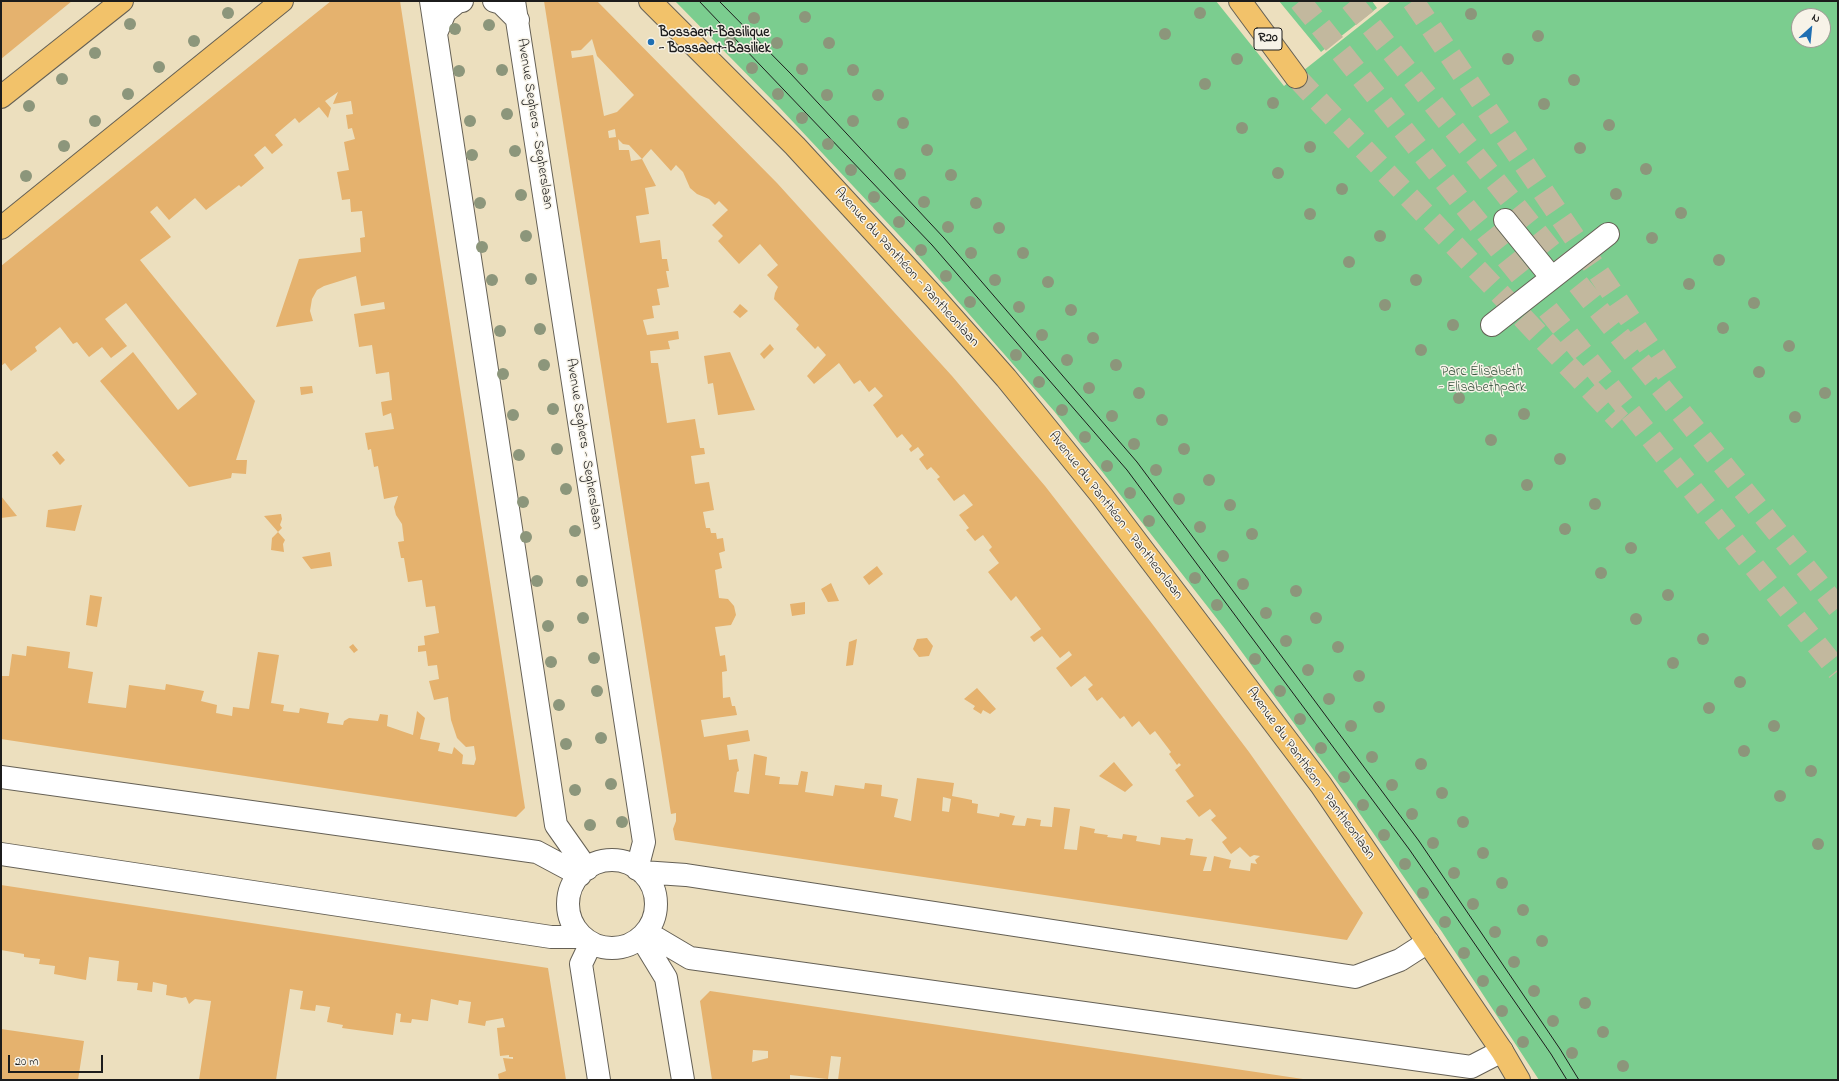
<!DOCTYPE html>
<html>
<head>
<meta charset="utf-8">
<style>
	body { margin:0 }
	#map { position:relative; width:1839px; height:1081px; overflow:hidden; background:#ecdfbe; font-family:"Indie Flower",sans-serif }
	canvas { display:block }
	.frame { position:absolute; inset:0; border:2px solid #1c1c1c; pointer-events:none }
	.north { position:absolute; left:1791px; top:8px; width:40px; height:40px; box-sizing:border-box; background:#f7f3e8; border:1px solid #9f9d96; border-radius:50%; rotate:27deg; font-size:11px; font-weight:700; line-height:16px; text-align:center; color:#1c1c1c }
	.north::after { content:''; display:block; margin:auto; width:14px; height:18px; background:#1f6fb2; clip-path:polygon(50% 0,100% 100%,50% 72%,0 100%) }
	.scale { position:absolute; left:8px; top:1055px; width:95px; height:18px; box-sizing:border-box; border:2px solid #1c1c1c; border-top:0; padding-left:5px; font-size:12px; line-height:14px; white-space:nowrap; color:#1c1c1c; -webkit-text-stroke:3px #f7f3e8; paint-order:stroke }
</style>
</head>
<body>
<div id="map">
<canvas width="1839" height="1081"></canvas>
<div class="frame"></div>
<div class="north">N</div>
<div class="scale">20 m</div>
</div>
<script>
const c = document.querySelector('canvas').getContext('2d');
c.lineJoin = 'round';
function paint(path, color) { c.fillStyle = color; c.fill(path, 'evenodd'); }
const toPath = rows => new Path2D(rows.map(r => 'M' + r).join(''));
function trace(path, color, width, dash) { c.strokeStyle = color; c.lineWidth = width; c.lineCap = dash ? 'butt' : 'round'; c.setLineDash(dash || []); c.stroke(path); }
function drawText(font, color, halo, rows, align = 'center') {
  c.font = font + ' "Indie Flower",sans-serif'; c.lineWidth = 3; c.setLineDash([]); c.textBaseline = 'middle'; c.strokeStyle = halo; c.fillStyle = color; for (const [text, x, y, turn = 0] of rows) {
    c.save(); c.translate(x, y); c.rotate((+turn || 0) * Math.PI / 180); c.textAlign = isNaN(turn) ? turn : align; if (halo) c.strokeText(text, 0, 0); c.fillText(text, 0, 0); c.restore();
  }
}
const green = toPath([
	[675,1,1216,1,1284,86,1391,1,1838,1,1838,1080,1539,1080,1442,932,1353,804,1225,629,1104,474,1054,411,912,249,780,108],
	[1799,16,1823,16,1823,40,1799,40],
	[1279,1,1372,1,1377,8,1321,52]
]);
const building = toPath([
	[1,1,72,1,1,59],
	[331,1,400,1,525,808,516,817,1,739,1,676,9,676,12,654,26,656,27,646,70,652,68,668,93,672,88,703,126,708,129,685,165,690,166,684,204,691,201,701,217,705,216,713,232,716,233,707,249,709,258,652,279,655,271,703,284,705,283,711,299,713,300,708,329,713,327,723,343,725,344,721,349,718,378,721,380,714,388,715,387,726,413,735,417,711,425,718,420,739,440,743,438,751,452,754,454,747,463,755,462,764,474,765,476,759,474,746,466,747,457,738,451,720,448,697,434,700,429,681,439,679,437,665,428,666,426,651,418,652,418,646,425,645,424,636,439,633,435,606,426,607,422,580,408,582,404,558,401,558,398,542,404,541,402,524,396,515,394,507,398,496,384,499,378,466,374,467,371,449,368,450,365,433,394,429,391,413,383,416,381,402,392,400,389,372,376,374,372,345,359,347,354,314,385,309,384,302,361,306,356,276,324,286,317,290,312,299,310,311,313,321,276,327,299,259,361,252,360,238,365,237,362,211,351,212,350,199,342,200,337,172,349,170,344,142,355,139,352,128,348,129,346,115,353,114,351,101,333,104,338,92,325,101,331,108,328,118,319,107,299,123,295,118,275,135,283,145,272,154,265,146,254,155,264,168,241,187,239,185,206,210,195,198,169,220,157,206,150,212,171,237,140,260,255,401,236,460,247,460,246,474,232,473,231,478,189,487,100,381,133,352,178,410,197,394,126,303,105,319,127,346,111,358,102,347,89,357,77,342,73,344,60,327,35,347,37,351,11,371,5,363,1,366,1,266],
	[544,1,597,1,777,183,952,376,1045,486,1150,621,1249,752,1363,913,1347,940,675,840,673,829,676,821,676,813,671,814],
	[592,39,597,56,634,95,617,112,604,116,593,55,572,58,571,51,581,50],
	[615,129,616,137,609,138,608,131],
	[618,139,623,144,629,145,642,159,651,149,671,171,676,165,683,172,690,188,697,194,709,199,715,205,719,201,728,210,712,225,723,236,718,241,739,264,760,244,778,265,767,275,778,287,775,293,774,299,799,325,796,329,815,349,818,346,826,355,807,376,814,384,839,363,854,384,860,380,869,392,875,387,883,396,873,405,897,438,902,434,912,446,909,449,911,452,918,447,924,455,919,459,927,470,931,467,940,477,937,479,954,501,964,494,973,505,959,515,969,528,966,530,975,541,983,535,992,547,989,550,999,563,988,572,1011,601,1016,596,1041,629,1030,637,1034,642,1042,636,1060,658,1069,651,1072,655,1056,668,1071,687,1085,676,1093,685,1088,689,1097,701,1102,697,1120,719,1124,716,1132,727,1139,721,1150,735,1155,731,1171,752,1169,754,1177,765,1179,763,1181,765,1175,770,1194,796,1186,801,1199,817,1210,809,1216,816,1211,820,1227,838,1222,842,1231,854,1240,847,1250,857,1254,855,1260,856,1255,860,1257,864,1251,863,1250,871,1229,868,1231,860,1214,856,1211,871,1203,871,1207,857,1190,855,1193,839,1186,838,1185,840,1161,837,1160,845,1136,841,1137,836,1123,834,1122,839,1107,837,1108,835,1094,833,1095,829,1080,826,1077,850,1064,849,1070,809,1054,807,1052,827,1040,826,1041,820,1027,818,1025,826,1012,825,1015,816,1000,813,999,817,977,813,978,804,972,803,972,800,952,796,954,783,917,778,911,821,894,817,898,799,881,796,882,785,865,783,864,789,835,785,833,796,805,792,808,772,801,771,798,785,779,784,780,777,765,775,767,757,754,754,749,794,734,792,737,772,739,771,737,759,729,760,727,745,750,741,748,730,704,737,701,720,737,715,735,706,732,706,730,697,723,698,722,672,727,671,725,655,720,656,715,627,731,625,736,615,734,606,728,599,719,598,715,570,722,568,719,553,725,551,723,538,717,539,716,533,711,533,710,528,706,528,703,512,714,510,709,482,695,484,691,456,705,454,704,448,700,448,695,419,667,423,658,363,651,363,650,351,670,349,668,341,679,339,678,331,647,335,643,320,654,318,652,306,660,305,657,289,669,287,666,271,669,271,667,259,662,259,660,240,640,243,636,216,649,214,645,188,656,186,642,159,631,161,629,150,619,150],
	[943,797,951,799,949,812,942,811],
	[740,304,748,311,740,318,733,312],
	[770,344,774,349,764,359,760,354],
	[730,352,755,410,718,415,713,383,708,384,704,356],
	[312,386,313,393,301,395,300,387],
	[57,451,65,460,60,465,52,455],
	[1,496,17,516,1,518],
	[82,505,75,531,46,527,48,510],
	[281,514,282,519,280,525,282,528,278,532,264,516],
	[278,532,285,540,283,544,284,552,271,550,272,538],
	[330,552,332,566,311,569,302,557],
	[877,566,883,574,869,585,863,577],
	[831,583,839,601,828,602,821,589],
	[90,595,102,597,97,627,86,625],
	[805,602,805,614,792,616,790,604],
	[927,638,933,646,929,656,919,657,913,649,917,639],
	[857,639,853,665,846,666,849,642],
	[353,644,358,650,354,653,349,647],
	[977,688,996,709,990,714,983,710,981,714,973,709,975,706,964,699],
	[1114,762,1133,785,1125,792,1099,776],
	[1,885,548,968,566,1080,499,1080,498,1074,506,1071,503,1058,513,1059,513,1057,509,1057,509,1055,500,1056,497,1028,505,1027,503,1018,486,1021,485,1026,468,1023,471,1002,459,1000,458,1005,431,999,428,1021,412,1019,411,1023,400,1022,401,1014,396,1013,393,1035,342,1028,343,1025,327,1022,330,1007,316,1005,315,1011,300,1009,303,991,290,989,276,1080,199,1080,211,1001,195,999,189,1004,186,997,182,998,166,995,167,985,153,982,152,992,137,990,138,983,117,981,119,961,89,957,86,980,54,974,55,966,39,964,40,959,24,957,24,954,1,950],
	[710,991,1303,1079,1303,1080,838,1080,841,1057,831,1056,828,1079,790,1075,790,1080,712,1080,700,1001],
	[753,1050,768,1051,768,1058,752,1062],
	[1,1029,84,1041,78,1080,1,1080]
]);
const highwayTunnel = toPath([
	[1300,1,1838,671],
	[1351,1,1838,608],
	[1413,1,1671,379],
	[1296,77,1620,421]
]);
const minor = toPath([
	[431,1,556,825,587,869],
	[494,1,501,3,518,20],
	[514,1,644,842,637,869],
	[437,31,445,12,457,2,462,1],
	[1505,220,1552,278],
	[1492,325,1608,234],
	[1,777,537,852,580,875],
	[1,854,551,937,582,937],
	'568 904a44 44 0 1 1 88 0a44 44 0 1 1-88 0Z',
	[642,872,686,875,1355,977,1400,960,1428,942],
	[646,932,690,958,1471,1067,1502,1051],
	[641,937,666,978,683,1080],
	[591,943,581,964,599,1080]
]);
const major = toPath([
	[650,1,795,146,935,298,1006,378,1102,496,1321,785,1502,1051,1519,1080],
	[1,97,122,1],
	[1,228,282,1]
]);
const highway = toPath([
	[1240,1,1296,77]
]);
const tram = toPath([
	[699,1,932,245,1127,470,1409,849,1551,1054,1567,1080],
	[719,1,791,74,944,238,1137,462,1419,841,1560,1049,1579,1080]
]);
const trees = [
	[228,13],
	[1200,13],
	[1471,14],
	[805,17],
	[754,18],
	[130,24],
	[489,25],
	[455,29],
	[1165,34],
	[1538,36],
	[194,41],
	[730,42],
	[777,43],
	[829,43],
	[95,53],
	[1237,59],
	[1508,59],
	[159,67],
	[752,68],
	[802,69],
	[502,70],
	[853,70],
	[459,71],
	[62,79],
	[1574,80],
	[1205,84],
	[128,94],
	[778,94],
	[827,95],
	[878,95],
	[1273,103],
	[1544,104],
	[29,106],
	[507,114],
	[802,118],
	[95,121],
	[470,121],
	[853,121],
	[903,123],
	[1609,125],
	[1242,128],
	[828,144],
	[64,146],
	[1310,147],
	[1580,148],
	[927,150],
	[515,151],
	[472,155],
	[1646,169],
	[851,170],
	[1278,173],
	[900,174],
	[951,175],
	[26,176],
	[1342,189],
	[1616,194],
	[521,195],
	[874,197],
	[924,202],
	[480,203],
	[976,203],
	[1681,213],
	[1310,214],
	[899,222],
	[948,227],
	[999,228],
	[526,236],
	[1380,236],
	[1652,238],
	[482,247],
	[921,250],
	[971,253],
	[1023,253],
	[1719,260],
	[1349,262],
	[946,276],
	[531,279],
	[492,280],
	[995,280],
	[1416,280],
	[1048,282],
	[1689,284],
	[970,302],
	[1754,303],
	[1385,305],
	[1019,307],
	[1071,310],
	[1453,325],
	[1723,328],
	[540,329],
	[500,331],
	[1042,335],
	[1093,338],
	[1789,346],
	[1421,350],
	[1016,355],
	[1067,360],
	[544,365],
	[1116,365],
	[1489,372],
	[1759,372],
	[503,374],
	[1039,382],
	[1089,388],
	[1139,393],
	[1825,393],
	[1459,398],
	[553,409],
	[1062,410],
	[1524,414],
	[513,415],
	[1112,416],
	[1795,417],
	[1162,420],
	[1085,437],
	[1491,440],
	[1134,444],
	[557,449],
	[1184,449],
	[519,455],
	[1560,459],
	[1107,466],
	[1156,470],
	[1209,480],
	[1527,485],
	[566,489],
	[1130,493],
	[1179,499],
	[523,502],
	[1595,504],
	[1230,505],
	[1149,521],
	[1200,527],
	[1565,529],
	[575,531],
	[1252,534],
	[526,537],
	[1631,548],
	[1223,556],
	[1601,573],
	[1195,578],
	[537,581],
	[582,581],
	[1243,584],
	[1296,591],
	[1668,595],
	[1217,605],
	[1266,613],
	[583,618],
	[1316,618],
	[1636,619],
	[548,626],
	[1703,639],
	[1286,641],
	[1338,647],
	[594,658],
	[1255,659],
	[551,662],
	[1673,663],
	[1308,670],
	[1359,676],
	[1740,682],
	[597,691],
	[1280,691],
	[1329,699],
	[559,705],
	[1379,707],
	[1709,708],
	[1300,719],
	[1351,726],
	[1774,726],
	[601,738],
	[566,744],
	[1321,748],
	[1744,751],
	[1372,757],
	[1421,764],
	[1811,771],
	[1344,777],
	[611,784],
	[1392,785],
	[575,790],
	[1442,793],
	[1780,796],
	[1363,805],
	[1412,814],
	[622,822],
	[1463,822],
	[590,825],
	[1384,835],
	[1433,843],
	[1818,844],
	[1483,853],
	[1405,864],
	[1454,873],
	[1502,883],
	[1423,893],
	[1473,904],
	[1523,910],
	[1445,922],
	[1495,932],
	[1542,941],
	[1464,953],
	[1514,962],
	[1483,981],
	[1534,991],
	[1585,1003],
	[1502,1011],
	[1553,1021],
	[1603,1032],
	[1523,1042],
	[1572,1053],
	[1623,1066]
];
const markers = [
	[651,42,4,"#1f6fb2"]
];
const shields = [
	[1268,39,28]
];
const shieldNames = [
	["R20",1268,39]
];
const poiNames = [
	["Bossaert-Basilique",659,34],
	["- Bossaert-Basiliek",659,50]
];
const streetNames = [
	["Avenue Seghers - Segherslaan",534,124,81],
	["Avenue du Panthéon - Pantheonlaan",906,268,48],
	["Avenue Seghers - Segherslaan",583,444,81],
	["Avenue du Panthéon - Pantheonlaan",1115,516,52],
	["Avenue du Panthéon - Pantheonlaan",1310,774,54]
];
const parkNames = [
	["Parc Élisabeth",1482,373],
	["- Elisabethpark",1482,389]
];
paint(green, '#7bcd8f');
paint(building, '#e5b26e');
trace(highwayTunnel, '#c2b89e', 22, [22, 11]);
trace(minor, '#656055', 24);
trace(major, '#656055', 24);
trace(highway, '#656055', 24);
trace(minor, '#fff', 22);
trace(major, '#f2c26a', 22);
trace(highway, '#f2c26a', 22);
trace(tram, '#1c1c1c', 1);
c.fillStyle = '#8c967b';
for (const [x, y] of trees) { c.beginPath(); c.arc(x, y, 6, 0, 2 * Math.PI); c.fill(); }
for (const [x, y, r, color] of markers) { const dot = new Path2D(); dot.arc(x, y, r, 0, 2 * Math.PI); c.fillStyle = color; c.fill(dot); trace(dot, '#f7f3e8', 1.5); }
for (const [x, y, w] of shields) { const box = new Path2D(); box.roundRect(x - w / 2, y - 11, w, 22, 3); c.fillStyle = '#f7f3e8'; c.fill(box); trace(box, '#1c1c1c', 1); }
drawText('bold 13px', '#1c1c1c', null, shieldNames);
drawText('bold 14px', '#1c1c1c', '#f7f3e8', poiNames, 'left');
drawText('14px', '#1c1c1c', '#f7f3e8', streetNames);
drawText('14px', '#3d5a44', '#f7f3e8', parkNames);
</script>
</body>
</html>
